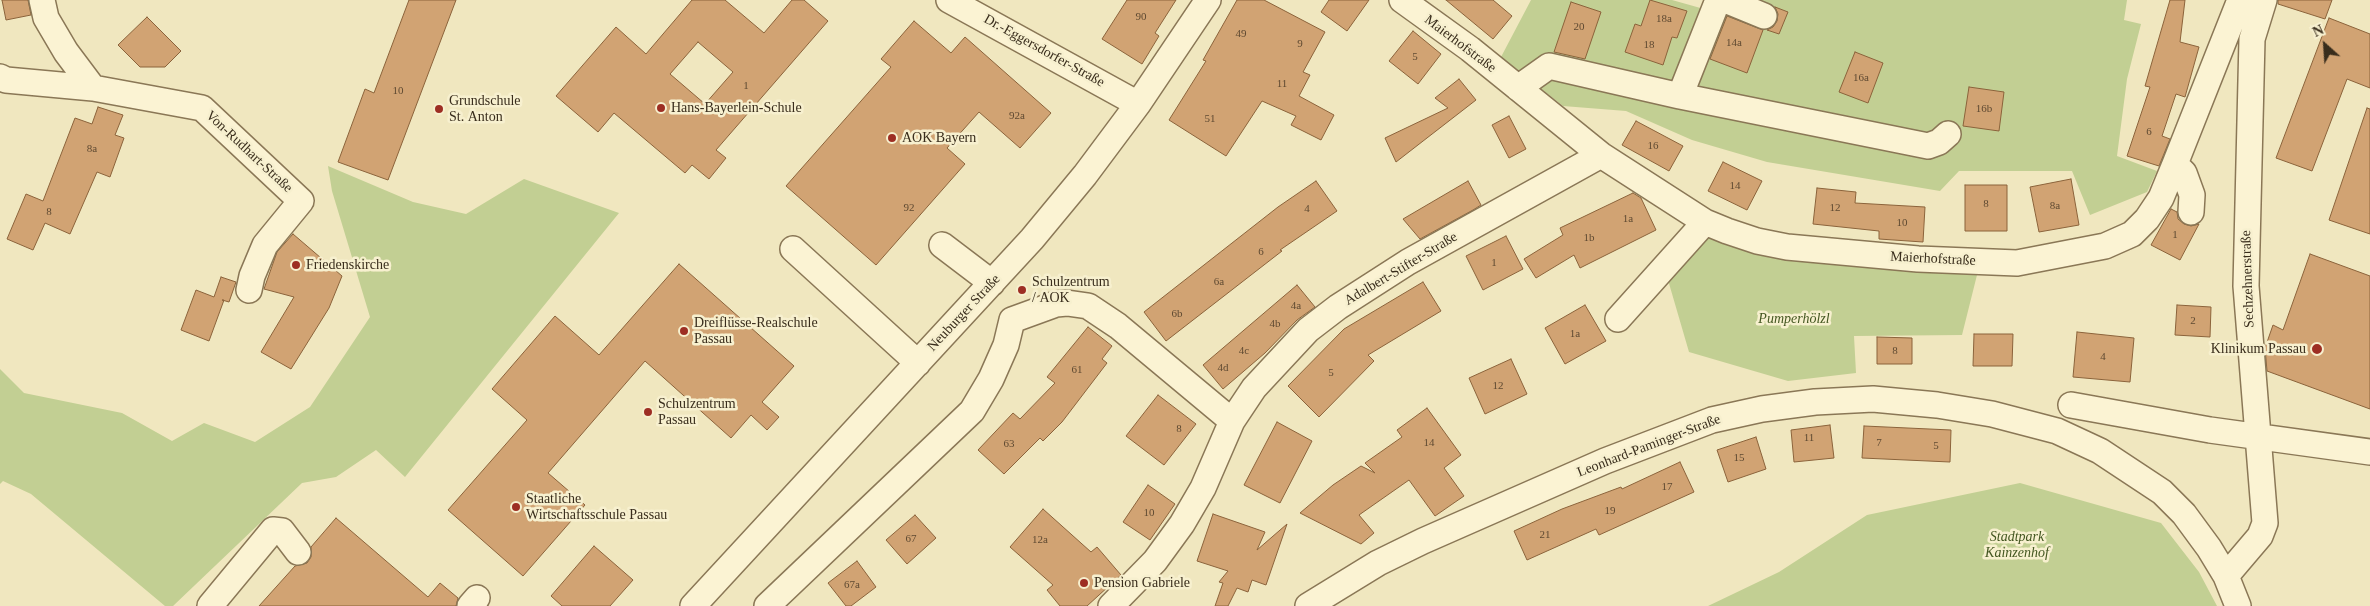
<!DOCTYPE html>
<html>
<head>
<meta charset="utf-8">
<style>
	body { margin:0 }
	#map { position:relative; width:2370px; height:606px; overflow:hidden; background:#f0e7bf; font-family:Georgia,serif }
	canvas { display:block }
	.north { position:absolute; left:2300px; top:20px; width:50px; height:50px; -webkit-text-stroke:4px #f7f0cf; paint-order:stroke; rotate:334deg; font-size:14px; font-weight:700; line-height:20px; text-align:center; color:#392d1c }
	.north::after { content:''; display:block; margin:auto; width:18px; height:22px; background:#392d1c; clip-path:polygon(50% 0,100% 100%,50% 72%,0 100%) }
</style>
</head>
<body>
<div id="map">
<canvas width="2370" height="606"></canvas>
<div class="north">N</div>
</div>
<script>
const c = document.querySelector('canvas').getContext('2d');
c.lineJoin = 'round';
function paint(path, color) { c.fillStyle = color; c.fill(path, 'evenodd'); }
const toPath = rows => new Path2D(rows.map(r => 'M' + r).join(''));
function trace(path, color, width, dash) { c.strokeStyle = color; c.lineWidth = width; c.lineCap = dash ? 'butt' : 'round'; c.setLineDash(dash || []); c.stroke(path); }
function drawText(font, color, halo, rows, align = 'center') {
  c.font = font + ' Georgia,serif'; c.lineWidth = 5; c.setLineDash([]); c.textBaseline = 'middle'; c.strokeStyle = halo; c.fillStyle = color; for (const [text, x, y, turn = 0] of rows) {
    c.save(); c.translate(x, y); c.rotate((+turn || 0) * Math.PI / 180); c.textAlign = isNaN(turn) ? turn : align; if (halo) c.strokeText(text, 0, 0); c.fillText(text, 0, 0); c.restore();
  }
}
const green = toPath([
	[1531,0,1672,0,1704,9,1712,0,2127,0,2124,20,2141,24,2127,79,2117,156,2157,171,2147,192,2090,215,2072,171,1959,171,1940,191,1767,162,1692,140,1626,111,1563,106,1501,57],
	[328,166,413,202,466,214,524,179,619,213,405,477,376,450,336,477,302,483,173,606,165,606,31,494,3,481,0,484,0,369,24,393,122,413,172,441,204,423,255,442,310,407,370,317,332,191],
	[1707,231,1786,257,1977,275,1962,335,1854,336,1856,373,1788,381,1689,352,1668,280],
	[2020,483,2161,523,2199,572,2217,606,1708,606,1779,572,1867,515]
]);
const building = toPath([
	[2,0,28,0,31,15,6,20,2,0],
	[409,0,456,0,388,180,338,162,365,89,374,93,409,0],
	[692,0,725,0,764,33,792,0,804,0,828,21,716,150,726,158,709,179,692,165,685,173,614,113,598,132,556,96,616,27,646,54,692,0],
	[698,42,733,72,705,104,670,74,698,42],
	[1127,0,1176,0,1155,33,1159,36,1142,64,1102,39,1127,0],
	[1237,0,1264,0,1325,32,1303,72,1310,75,1299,96,1334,115,1321,140,1291,125,1296,116,1262,101,1226,156,1169,120,1206,61,1203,60,1237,0],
	[1329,0,1369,0,1347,31,1321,12,1329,0],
	[1446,0,1493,0,1512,16,1493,39,1446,0],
	[1650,0,1687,11,1677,38,1672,37,1663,65,1625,52,1635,24,1641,26,1650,0],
	[2170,0,2185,0,2180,42,2199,47,2185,97,2176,94,2162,136,2170,139,2159,166,2127,156,2150,87,2145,86,2170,0],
	[2278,0,2332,0,2325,19,2278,4,2278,0],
	[1571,2,1601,12,1585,59,1554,52,1571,2],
	[1775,7,1788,12,1779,34,1767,30,1773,27,1777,21,1778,14,1775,7],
	[1727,16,1763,30,1747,73,1710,59,1727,16],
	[147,17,181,51,165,67,140,67,118,45,147,17],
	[2329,18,2370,34,2370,88,2347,79,2312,171,2276,158,2329,18],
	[914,21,951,53,965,37,1051,113,1020,148,979,112,947,148,965,164,876,265,786,186,891,67,881,59,914,21],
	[1413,31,1441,54,1418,84,1389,61,1413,31],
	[1855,52,1883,63,1868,103,1839,92,1855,52],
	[1459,79,1476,100,1396,162,1385,138,1448,108,1435,98,1459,79],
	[1969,87,2004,92,1999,131,1963,126,1969,87],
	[98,107,123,115,115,135,124,138,110,177,97,172,70,234,45,223,33,250,7,239,26,194,43,201,75,118,92,124,98,107],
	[2367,108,2370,109,2370,234,2329,220,2367,108],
	[1509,116,1526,149,1509,158,1492,125,1509,116],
	[1636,121,1683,146,1669,171,1622,145,1636,121],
	[1723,162,1762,181,1747,210,1708,191,1723,162],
	[2071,179,2079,225,2039,232,2030,187,2071,179],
	[1316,181,1337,211,1280,250,1282,251,1166,341,1144,312,1278,207,1316,181],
	[1468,181,1481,205,1473,210,1420,239,1403,219,1468,181],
	[1965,185,2007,185,2007,231,1965,231,1965,185],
	[1817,188,1856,192,1855,203,1925,207,1923,242,1879,239,1879,231,1813,224,1817,188],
	[1633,193,1641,198,1656,230,1580,268,1574,255,1536,278,1524,259,1563,235,1560,228,1633,193],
	[2171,209,2177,212,2178,219,2184,224,2191,226,2199,224,2180,260,2151,245,2171,209],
	[293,234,342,276,329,308,291,369,261,352,294,297,264,289,277,252,293,234],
	[1506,236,1523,269,1483,290,1466,256,1506,236],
	[2310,254,2370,276,2370,409,2267,371,2265,348,2273,325,2283,330,2310,254],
	[679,264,794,366,762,402,779,417,767,430,751,415,731,438,645,361,548,473,585,505,523,576,448,510,527,420,492,389,555,316,599,355,679,264],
	[221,277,236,282,229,302,222,300,224,300,209,341,181,330,196,290,214,297,221,277],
	[1423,282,1441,311,1368,355,1374,361,1319,417,1288,386,1344,329,1423,282],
	[1297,285,1315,307,1297,320,1265,353,1223,389,1203,365,1297,285],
	[1585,305,1606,341,1565,364,1545,328,1585,305],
	[2177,305,2211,307,2210,337,2175,335,2177,305],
	[1088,327,1112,346,1102,359,1107,363,1062,422,1043,441,1040,438,1004,474,978,450,1013,413,1020,419,1055,383,1047,377,1088,327],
	[2077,332,2134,338,2130,382,2073,377,2077,332],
	[1974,334,2013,334,2012,366,1973,366,1974,334],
	[1877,337,1912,338,1912,364,1877,364,1877,337],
	[1511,359,1527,394,1485,414,1469,378,1511,359],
	[1158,395,1196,424,1164,465,1126,436,1158,395],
	[1427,408,1461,455,1444,468,1464,496,1435,516,1409,480,1359,515,1374,533,1361,544,1300,513,1333,485,1361,466,1375,473,1365,463,1402,437,1397,430,1427,408],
	[1277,422,1312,441,1280,503,1244,485,1277,422],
	[1830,425,1834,458,1794,462,1791,430,1830,425],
	[1864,426,1951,430,1950,462,1862,458,1864,426],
	[1756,437,1766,469,1728,482,1717,450,1756,437],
	[1680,462,1694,492,1599,535,1596,529,1527,560,1514,531,1562,509,1621,487,1622,489,1680,462],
	[1148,485,1175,504,1150,540,1123,522,1148,485],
	[1043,509,1091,552,1097,547,1121,575,1087,606,1060,606,1047,590,1053,585,1010,547,1043,509],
	[1213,514,1265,532,1257,550,1287,524,1266,585,1252,580,1248,592,1237,588,1228,606,1215,606,1223,583,1219,582,1228,571,1197,561,1213,514],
	[915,515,936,538,907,564,886,540,915,515],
	[336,518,428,597,440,583,458,598,456,606,259,606,295,566,307,563,311,557,311,547,336,518],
	[594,546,633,580,610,606,562,606,551,596,594,546],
	[857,561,876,587,851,606,846,606,828,583,857,561]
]);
const minor = toPath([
	[42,0,46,18,66,52,93,88],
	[949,0,1138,104],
	[1402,0,1470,49,1601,155,1705,222,1727,231,1757,241,1787,247,1918,259,2017,263,2105,246,2132,234,2147,219,2161,198,2175,164,2240,0],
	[1725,0,1764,16],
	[0,77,6,80,93,88,202,108,301,201,265,245,252,276,249,290],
	[1518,88,1549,66,1680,96,1928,146,1939,142,1948,134],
	[1680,96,1718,0],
	[2175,164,2184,173,2192,195,2191,212],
	[942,245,992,283],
	[793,249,918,363],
	[1618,319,1705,222],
	[1012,320,1056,304,1067,303,1088,306,1118,326,1232,421],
	[2071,405,2210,430,2370,452],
	[2226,576,2260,536,2265,523,2246,286,2252,39,2264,0],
	[210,606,273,530,282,531,298,552],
	[470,606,477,598],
	[693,606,1032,239,1085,175,1138,104,1208,0],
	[767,606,972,411,991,379,1006,345,1012,320],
	[1111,606,1155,561,1182,524,1203,488,1232,421,1254,388,1308,330,1338,307,1408,262,1601,155],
	[1308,606,1378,563,1423,541,1605,461,1712,420,1762,409,1815,402,1873,399,1937,405,1992,414,2057,431,2100,451,2162,492,2184,514,2209,548,2226,576,2238,606]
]);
const markers = [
	[661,108,5,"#9d2e23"],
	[439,109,5,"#9d2e23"],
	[892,138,5,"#9d2e23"],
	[296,265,5,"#9d2e23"],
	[1022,290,5,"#9d2e23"],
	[684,331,5,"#9d2e23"],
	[2317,349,6,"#9d2e23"],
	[648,412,5,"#9d2e23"],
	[516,507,5,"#9d2e23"],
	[1084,583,5,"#9d2e23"]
];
const numberNames = [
	["90",1141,17],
	["18a",1664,19],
	["20",1579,27],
	["49",1241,34],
	["14a",1734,43],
	["9",1300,44],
	["18",1649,45],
	["5",1415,57],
	["16a",1861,78],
	["11",1282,84],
	["1",746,86],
	["10",398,91],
	["16b",1984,109],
	["92a",1017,116],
	["51",1210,119],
	["6",2149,132],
	["16",1653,146],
	["8a",92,149],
	["14",1735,186],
	["8",1986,204],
	["8a",2055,206],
	["92",909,208],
	["12",1835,208],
	["4",1307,209],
	["8",49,212],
	["1a",1628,219],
	["10",1902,223],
	["1",2175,235],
	["1b",1589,238],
	["6",1261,252],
	["1",1494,263],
	["6a",1219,282],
	["4a",1296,306],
	["6b",1177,314],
	["2",2193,321],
	["4b",1275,324],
	["1a",1575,334],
	["4c",1244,351],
	["8",1895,351],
	["4",2103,357],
	["4d",1223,368],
	["61",1077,370],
	["5",1331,373],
	["12",1498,386],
	["8",1179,429],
	["11",1809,438],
	["14",1429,443],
	["7",1879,443],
	["63",1009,444],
	["5",1936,446],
	["15",1739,458],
	["17",1667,487],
	["19",1610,511],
	["10",1149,513],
	["21",1545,535],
	["67",911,539],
	["12a",1040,540],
	["67a",852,585]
];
const streetNames = [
	["Maierhofstraße",1460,44,37],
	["Dr.-Eggersdorfer-Straße",1044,51,29],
	["Von-Rudhart-Straße",249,152,43],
	["Maierhofstraße",1933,259,3],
	["Adalbert-Stifter-Straße",1401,269,-31],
	["Sechzehnerstraße",2248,279,-92],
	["Neuburger Straße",964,313,-47],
	["Leonhard-Paminger-Straße",1649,446,-21]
];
const poiNames = [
	["Grundschule",449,101],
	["St. Anton",449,117],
	["Hans-Bayerlein-Schule",671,108],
	["AOK Bayern",902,138],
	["Friedenskirche",306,265],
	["Schulzentrum",1032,282],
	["/ AOK",1032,298],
	["Dreiflüsse-Realschule",694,323],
	["Passau",694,339],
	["Klinikum Passau",2306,349,"right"],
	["Schulzentrum",658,404],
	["Passau",658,420],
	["Staatliche",526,499],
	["Wirtschaftsschule Passau",526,515],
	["Pension Gabriele",1094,583]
];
const parkNames = [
	["Pumperhölzl",1794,319],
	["Stadtpark",2017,537],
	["Kainzenhof",2017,553]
];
paint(green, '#c2cf93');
paint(building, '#d1a373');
trace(building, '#8b633b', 1);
trace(minor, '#8a7756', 28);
trace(minor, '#fbf3d3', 25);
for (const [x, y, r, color] of markers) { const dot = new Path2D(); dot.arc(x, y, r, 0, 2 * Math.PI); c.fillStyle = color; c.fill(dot); trace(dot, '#f7f0cf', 2); }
drawText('11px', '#5f4a32', null, numberNames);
drawText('14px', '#392d1c', '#f7f0cf', streetNames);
drawText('14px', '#392d1c', '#f7f0cf', poiNames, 'left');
drawText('italic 14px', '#445721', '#f7f0cf', parkNames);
</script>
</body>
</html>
